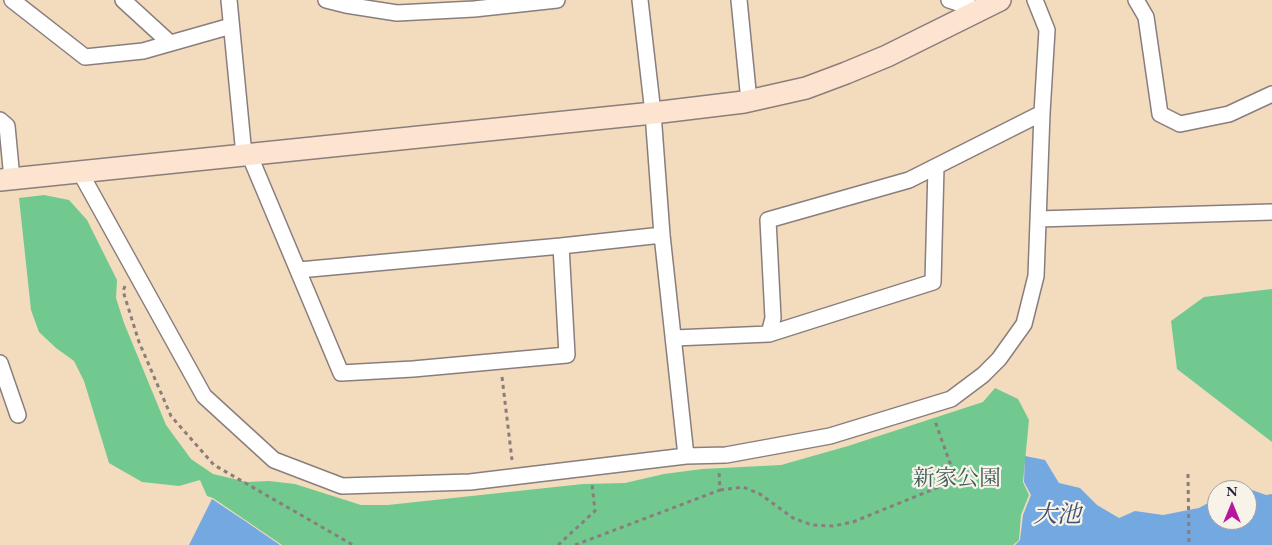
<!DOCTYPE html>
<html>
<head>
<meta charset="utf-8">
<style>
	body { margin:0 }
	#map { position:relative; width:1272px; height:545px; overflow:hidden; background:#f3dbbe; font-family:"EB Garamond",serif }
	canvas { display:block }
	.north { position:absolute; left:1207px; top:480px; width:50px; height:50px; box-sizing:border-box; background:#f7f3e8; border:1px solid #a29fa3; border-radius:50%; rotate:0deg; font-size:14px; font-weight:700; line-height:20px; text-align:center; color:#22223b }
	.north::after { content:''; display:block; margin:auto; width:18px; height:22px; background:#b5179e; clip-path:polygon(50% 0,100% 100%,50% 72%,0 100%) }
</style>
</head>
<body>
<div id="map">
<canvas width="1272" height="545"></canvas>
<div class="north">N</div>
</div>
<script>
const c = document.querySelector('canvas').getContext('2d');
c.lineJoin = 'round';
function paint(path, color) { c.fillStyle = color; c.fill(path, 'evenodd'); }
const toPath = rows => new Path2D(rows.map(r => 'M' + r).join(''));
function trace(path, color, width, dash) { c.strokeStyle = color; c.lineWidth = width; c.lineCap = dash ? 'butt' : 'round'; c.setLineDash(dash || []); c.stroke(path); }
function drawText(font, color, halo, rows, align = 'center') {
  c.font = font + ' "EB Garamond","Noto Serif JP",serif'; c.lineWidth = 4.5; c.setLineDash([]); c.textBaseline = 'middle'; c.strokeStyle = halo; c.fillStyle = color; for (const [text, x, y, turn = 0] of rows) {
    c.save(); c.translate(x, y); c.rotate((+turn || 0) * Math.PI / 180); c.textAlign = isNaN(turn) ? turn : align; if (halo) c.strokeText(text, 0, 0); c.fillText(text, 0, 0); c.restore();
  }
}
const green = toPath([
	[44,195,69,200,87,220,117,280,116,298,124,323,166,425,191,459,213,474,247,482,269,481,295,484,361,505,388,505,583,484,625,483,664,474,702,469,781,465,848,446,983,402,995,388,1018,399,1029,420,1023,482,1029,495,1021,515,1019,540,1013,545,282,545,213,498,207,496,200,480,179,486,142,482,109,463,84,381,74,361,56,348,39,332,31,310,19,198],
	[1272,289,1272,442,1177,369,1171,321,1204,297]
]);
const water = toPath([
	[1025,456,1045,460,1059,483,1080,488,1097,505,1119,518,1135,511,1163,515,1199,508,1217,498,1217,520,1247,520,1247,490,1229,490,1235,484,1266,495,1272,494,1272,545,1015,545,1020,540,1023,515,1031,495,1024,482],
	[212,499,245,521,280,545,189,545]
]);
const path = toPath([
	[125,286,123,291,139,342,171,416,214,465,353,545],
	[502,377,512,460],
	[1188,474,1189,545],
	[720,490,743,487,760,494,793,518,812,525,833,526,853,522,956,480,935,421],
	[558,545,595,511,592,484],
	[575,545,720,490,719,471]
]);
const street = toPath([
	[12,0,85,57,143,51,231,26],
	[123,0,170,43],
	[229,0,244,155],
	[326,0,346,5,397,13,474,9,557,0],
	[640,0,653,113,662,235,686,456],
	[739,0,749,101],
	[949,0,980,10],
	[1136,0,1146,17,1160,114,1180,124,1229,114,1272,94],
	[0,120,7,126,12,179],
	[249,154,341,373,413,369,567,355,561,246,662,235],
	[80,172,204,396,274,460,342,486,470,482,686,456,726,455,830,436,951,399,983,375,999,359,1024,324,1036,276,1042,113,1047,30,1035,0],
	[1038,219,1272,212],
	[299,270,561,246],
	[769,334,933,282,936,167],
	[674,338,769,334,773,318,768,220,909,180,1042,113],
	[0,363,18,415]
]);
const secondary = toPath([
	[0,180,653,113,744,102,806,88,846,73,887,56,1000,0]
]);
const parkNames = [
	["新家公園",957,479]
];
const waterNames = [
	["大池",1057,515]
];
paint(green, '#71c98f');
paint(water, '#74a8e0');
trace(street, '#8a7e7c', 18);
trace(secondary, '#8a7e7c', 24);
trace(path, '#8a7e7c', 3, [4, 4]);
trace(street, '#fff', 15);
trace(secondary, '#fde4d0', 21);
drawText('22px', '#3e5c58', '#f7f3e8', parkNames);
drawText('italic 24px', '#3f5175', '#f7f3e8', waterNames);
</script>
</body>
</html>
